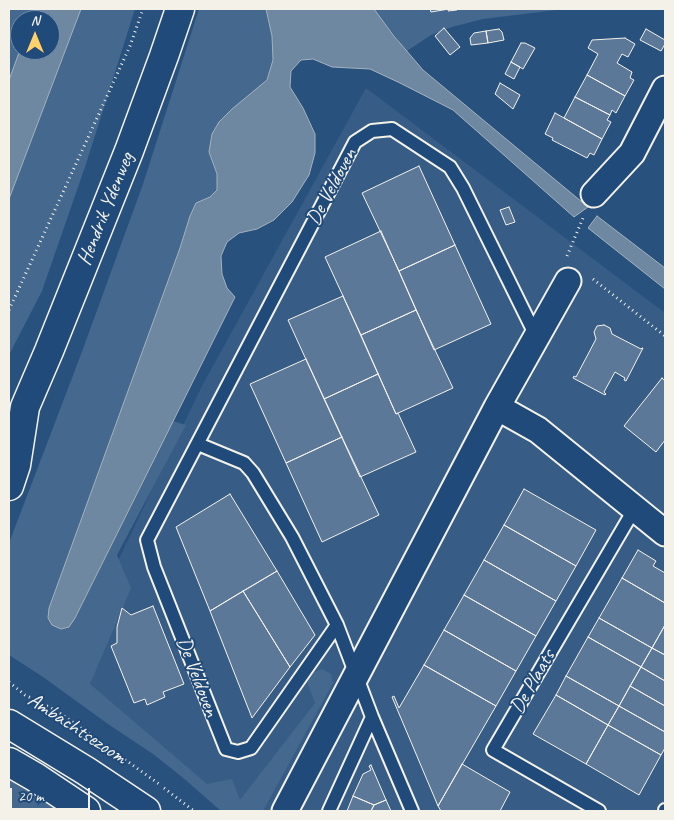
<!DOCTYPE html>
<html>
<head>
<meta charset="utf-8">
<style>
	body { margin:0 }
	#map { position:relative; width:674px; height:820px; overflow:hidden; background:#28517e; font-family:Caveat,sans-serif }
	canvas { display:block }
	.frame { position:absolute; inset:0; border:10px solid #f4f1e8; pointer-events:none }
	.north { position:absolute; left:10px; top:10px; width:50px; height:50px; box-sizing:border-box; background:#1f4a7a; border:1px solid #748da6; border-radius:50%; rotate:0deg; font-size:14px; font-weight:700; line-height:20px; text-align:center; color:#f4f1e8 }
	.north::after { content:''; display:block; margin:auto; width:18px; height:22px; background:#ffd166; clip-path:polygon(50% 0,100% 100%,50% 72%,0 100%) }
	.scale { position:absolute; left:10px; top:788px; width:80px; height:22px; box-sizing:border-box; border:2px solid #f4f1e8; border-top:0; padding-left:6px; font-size:15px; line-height:18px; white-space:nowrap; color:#f4f1e8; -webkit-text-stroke:4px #1f4a7a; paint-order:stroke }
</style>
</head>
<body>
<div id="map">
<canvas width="674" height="820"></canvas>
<div class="frame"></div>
<div class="north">N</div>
<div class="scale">20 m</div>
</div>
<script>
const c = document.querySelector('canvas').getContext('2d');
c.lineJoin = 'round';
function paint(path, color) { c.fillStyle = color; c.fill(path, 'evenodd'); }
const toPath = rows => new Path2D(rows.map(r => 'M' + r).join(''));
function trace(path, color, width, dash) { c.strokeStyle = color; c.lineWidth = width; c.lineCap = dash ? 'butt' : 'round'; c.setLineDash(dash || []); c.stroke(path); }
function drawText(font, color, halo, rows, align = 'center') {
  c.font = font + ' Caveat,sans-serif'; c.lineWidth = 4; c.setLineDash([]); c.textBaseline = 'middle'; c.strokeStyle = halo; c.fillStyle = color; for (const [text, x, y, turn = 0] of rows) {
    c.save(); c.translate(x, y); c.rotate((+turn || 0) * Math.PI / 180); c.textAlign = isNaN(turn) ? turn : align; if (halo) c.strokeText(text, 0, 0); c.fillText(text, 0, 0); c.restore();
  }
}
const built = toPath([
	[366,88,665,313,665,811,221,811,63,675,202,386]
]);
const green = toPath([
	[9,9,53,9,49,20,20,20,20,50,38,50,9,130],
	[81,9,135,9,86,164,42,291,9,355,9,199],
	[199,9,266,9,272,36,273,60,267,79,254,92,209,152,217,174,217,190,210,197,196,203,190,216,180,248,49,608,75,618,173,421,186,425,117,555,131,588,90,684,207,784,232,779,240,800,315,703,307,682,314,672,322,669,331,674,333,683,263,811,221,811,186,780,153,754,108,724,43,677,9,655,9,543,80,357,143,184],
	[374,9,564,9,483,19,452,27,431,35,407,51],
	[9,772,72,811,9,811]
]);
const water = toPath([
	[36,9,81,9,9,199,9,80,20,50,50,50,50,20,31,20,36,9],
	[266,9,374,9,394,36,423,70,588,207,574,217,453,110,400,83,370,69,332,67,313,59,301,60,291,71,290,87,303,108,315,134,315,153,309,175,292,202,274,220,257,229,239,233,227,242,221,256,222,274,227,288,235,297,75,618,69,627,61,629,52,625,48,618,49,608,180,248,190,216,196,203,210,197,217,190,217,174,209,152,212,134,219,122,232,109,267,80,273,60,272,36,266,9],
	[597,216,665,268,665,289,588,228,597,216]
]);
const building = toPath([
	[430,9,457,9,457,10,448,11,449,9,431,12,430,9],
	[444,28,460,47,450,55,435,36,444,28],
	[499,29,502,32,504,40,488,43,486,31,499,29],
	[646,29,665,40,665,44,661,51,640,40,646,29],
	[486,31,488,43,471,45,470,38,474,33,486,31],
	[625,38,635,44,628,57,622,54,617,63,632,72,630,78,634,80,625,96,587,75,598,54,588,48,592,40,625,38],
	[521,43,525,43,535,48,523,69,511,62,521,43],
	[511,62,520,67,514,79,505,74,511,62],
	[587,75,625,96,616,113,612,110,610,115,575,97,587,75],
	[500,83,520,95,513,109,495,94,500,83],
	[575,97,610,115,607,120,611,122,602,139,564,118,575,97],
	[555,113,602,139,594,155,590,153,587,158,552,140,553,138,545,134,555,113],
	[419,166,455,245,399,271,362,193,419,166],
	[509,207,515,222,506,225,500,210,509,207],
	[381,231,416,310,361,335,325,257,381,231],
	[455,245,491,324,434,350,399,271,455,245],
	[343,296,378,374,324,399,288,320,343,296],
	[416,310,453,388,396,414,361,335,416,310],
	[604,325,610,328,612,334,641,349,642,348,643,348,626,381,624,380,625,378,615,372,604,392,606,394,605,395,573,378,574,376,576,377,596,339,594,332,597,326,604,325],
	[306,359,342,437,286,463,250,384,306,359],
	[378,374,396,414,398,413,416,452,360,477,324,399,378,374],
	[662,378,665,381,665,440,656,452,624,426,662,378],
	[342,437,379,515,322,542,286,463,342,437],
	[524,489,596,530,576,566,504,525,524,489],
	[230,494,277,571,210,611,176,527,230,494],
	[504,525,576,566,556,601,484,560,504,525],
	[638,550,656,561,653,566,665,573,665,603,622,578,638,550],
	[484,560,556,601,536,636,464,595,484,560],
	[277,571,315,635,290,667,243,591,277,571],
	[622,578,665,603,665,625,652,648,599,618,622,578],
	[243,591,290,667,252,718,210,611,243,591],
	[464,595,536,636,516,671,444,630,464,595],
	[153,606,184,684,163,692,165,697,147,705,145,699,134,703,111,646,117,643,117,627,122,608,131,615,153,606],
	[599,618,652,648,641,667,588,637,599,618],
	[665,625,665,655,652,648,665,625],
	[444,630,516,671,496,706,424,665,444,630],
	[588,637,641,667,619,706,566,676,588,637],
	[652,648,665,655,665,681,641,667,652,648],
	[424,665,496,706,438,806,392,697,394,696,399,708,424,665],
	[641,667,665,681,665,706,630,686,641,667],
	[566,676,619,706,608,725,556,695,566,676],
	[630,686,665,706,665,732,619,706,630,686],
	[556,695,608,725,586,764,533,734,556,695],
	[619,706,665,732,665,748,661,755,608,725,619,706],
	[608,725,661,755,639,795,586,764,608,725],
	[462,764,510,792,500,811,441,811,438,806,462,764],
	[371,765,386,800,374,805,353,796,363,774,371,770,369,766,371,765],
	[353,796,374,805,371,811,347,811,353,796],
	[386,800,391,811,371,811,374,805,386,800]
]);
const path = toPath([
	[567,256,583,218],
	[593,279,665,336],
	[9,310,130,46,143,9],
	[9,682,25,695,57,711,159,784],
	[164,788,194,811]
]);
const lane = toPath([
	[198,444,244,463,253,473,292,537,337,625,372,717,412,811],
	[337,625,251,748,238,752,226,749,154,567,147,540,355,142,372,131,392,129,450,167,463,188,536,336],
	[329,811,372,717],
	[599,811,493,750,635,508],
	[665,811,665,810]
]);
const street = toPath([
	[594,194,632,153,665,89],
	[497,407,538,430,665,533],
	[285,811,497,407,568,281]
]);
const secondary = toPath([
	[9,486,16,465,25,407,49,351,129,151,164,56,180,9],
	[9,724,86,771,146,811],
	[9,762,35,777,86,811]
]);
const streetNames = [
	["De Veldoven",332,187,-62],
	["Hendrik Ydenweg",106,209,-68],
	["De Veldoven",197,677,69],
	["De Plaats",533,682,-60],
	["Ambachtsezoom",77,729,33]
];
paint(built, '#375d86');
paint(green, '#45688e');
paint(water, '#6e88a2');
trace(water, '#a4b2be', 1);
paint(building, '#5b7899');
trace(building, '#f4f1e8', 1);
trace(lane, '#f4f1e8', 16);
trace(street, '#f4f1e8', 29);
trace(secondary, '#f4f1e8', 31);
trace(path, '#f4f1e8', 3, [1, 4]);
trace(lane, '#1f4a7a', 12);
trace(street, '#1f4a7a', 25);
trace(secondary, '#1f4a7a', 28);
drawText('21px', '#f4f1e8', '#1f4a7a', streetNames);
</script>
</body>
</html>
